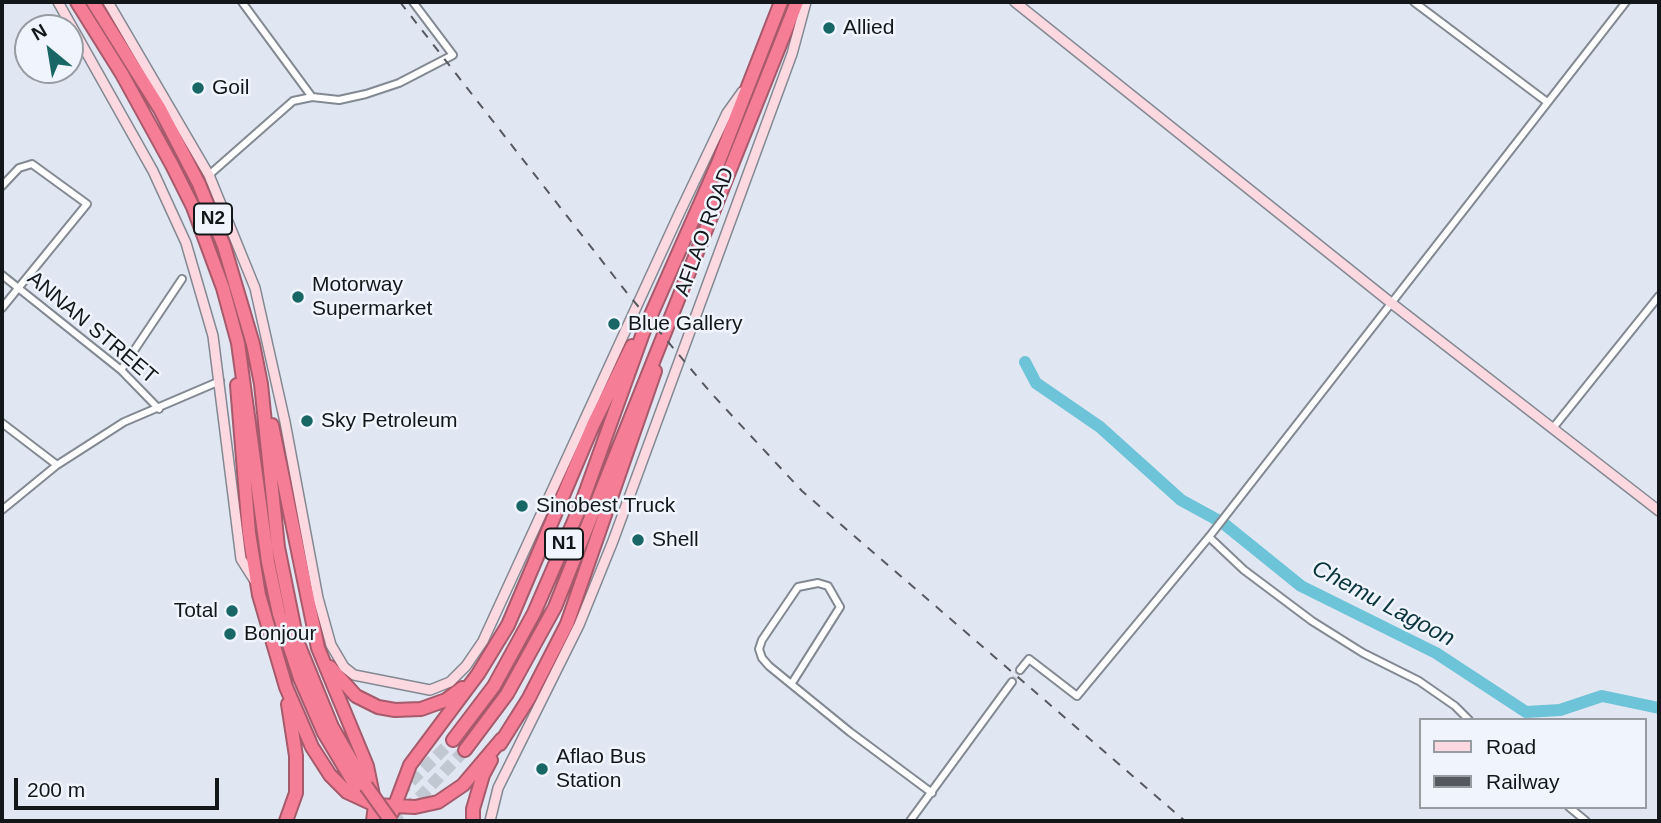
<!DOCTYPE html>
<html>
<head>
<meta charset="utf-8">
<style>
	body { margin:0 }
	#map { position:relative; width:1661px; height:823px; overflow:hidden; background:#e1e7f2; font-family:Arial,sans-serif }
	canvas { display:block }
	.frame { position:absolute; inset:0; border:4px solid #14171a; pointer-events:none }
	.legend { position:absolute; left:1419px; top:718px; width:228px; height:91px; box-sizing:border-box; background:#eff4fd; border:2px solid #979ca2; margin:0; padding:9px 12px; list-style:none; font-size:21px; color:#14171a }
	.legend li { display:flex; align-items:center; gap:14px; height:35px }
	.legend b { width:35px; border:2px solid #979ca2 }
	.north { position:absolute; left:14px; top:14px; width:70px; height:70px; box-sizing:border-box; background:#eff4fd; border:2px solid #979ca2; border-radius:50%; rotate:330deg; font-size:19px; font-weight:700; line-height:28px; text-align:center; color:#14171a }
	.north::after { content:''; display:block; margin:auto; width:24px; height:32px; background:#186665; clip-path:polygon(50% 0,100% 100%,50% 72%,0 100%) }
	.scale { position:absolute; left:14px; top:778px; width:205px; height:32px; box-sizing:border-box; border:4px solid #14171a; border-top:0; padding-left:9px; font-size:21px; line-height:24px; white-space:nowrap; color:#14171a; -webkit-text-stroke:5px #eff4fd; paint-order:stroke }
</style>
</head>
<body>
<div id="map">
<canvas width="1661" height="823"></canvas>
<div class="frame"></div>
<ul class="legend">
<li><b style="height:9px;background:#fcd8e0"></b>Road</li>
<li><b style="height:9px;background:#55595f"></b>Railway</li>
</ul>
<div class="north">N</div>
<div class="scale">200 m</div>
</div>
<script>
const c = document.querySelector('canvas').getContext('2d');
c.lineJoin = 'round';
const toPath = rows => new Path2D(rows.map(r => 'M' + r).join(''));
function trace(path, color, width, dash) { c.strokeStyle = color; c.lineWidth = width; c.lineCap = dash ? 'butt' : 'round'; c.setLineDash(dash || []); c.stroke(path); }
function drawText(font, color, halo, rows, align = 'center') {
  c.font = font + ' Arial,sans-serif'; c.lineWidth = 5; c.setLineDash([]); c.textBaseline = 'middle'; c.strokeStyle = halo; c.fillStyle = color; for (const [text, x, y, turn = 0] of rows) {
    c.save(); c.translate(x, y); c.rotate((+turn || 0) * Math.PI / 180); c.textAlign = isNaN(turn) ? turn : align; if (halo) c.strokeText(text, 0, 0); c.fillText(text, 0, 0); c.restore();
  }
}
const river = toPath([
	[1025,362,1036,383,1100,427,1181,500,1223,523,1301,586,1436,653,1526,712,1560,710,1602,696,1659,708]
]);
const streetTunnel = toPath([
	[1012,682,1020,670]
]);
const highwayTunnel = toPath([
	[398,794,453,740],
	[391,821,421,796,465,750]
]);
const street = toPath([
	[242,2,312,97],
	[1414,2,1547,102],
	[209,175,293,101,312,97,339,100,366,94,399,83,453,55,413,2],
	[2,186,19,168,32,164,87,204,2,308],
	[2,275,121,370,159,409],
	[121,370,182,279],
	[2,423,57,465],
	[1553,428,1659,296],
	[2,510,57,465,124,422,220,381],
	[1209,537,1244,570,1312,621,1363,653,1419,681,1455,706,1469,720],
	[1020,670,1029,659,1077,696,1209,537,1626,2],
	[792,683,840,607,828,586,818,583,798,587,762,640,759,649,762,658,769,666,850,732,932,793],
	[1569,807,1586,821],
	[910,821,1012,682]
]);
const secondary = toPath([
	[58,2,153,171,186,243,213,336,241,559,255,581],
	[108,2,209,175,255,288,285,422,318,598,331,645,344,667,354,675,430,690,450,682,466,666,483,641,679,214,727,113,742,92],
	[1015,2,1390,302,1659,511],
	[490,821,498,788,579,625,613,541,792,54,806,2]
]);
const highway = toPath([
	[77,2,122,74,172,165,193,207,223,288,238,343,268,562,279,614,300,678,324,733,361,795],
	[93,2,160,109,199,184,224,246,253,344,261,384,278,547,297,641,332,727,366,786],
	[237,385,249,533,259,595,286,687,312,747,330,775,347,792,375,805,415,807,438,802,463,785,502,739],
	[272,425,318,648,367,766,375,805,373,821],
	[330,667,356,696,378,707,395,710,421,709,446,700,462,688],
	[453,740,494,686,534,613,581,505,643,333,719,161,781,2],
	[500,744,529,698,567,624,655,371],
	[465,750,507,694,555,607,797,2],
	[392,813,410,765,478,674,508,625,593,425,632,346],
	[286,821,296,793,296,756,288,704],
	[473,821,473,809,483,775,491,760]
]);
const rail = toPath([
	[400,2,627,293,711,393,802,491,1185,821]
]);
const highwayBridge = toPath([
	[366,786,391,821]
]);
const markers = [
	[829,28,7,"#186665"],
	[198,88,7,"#186665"],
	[298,297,7,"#186665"],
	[614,324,7,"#186665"],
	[307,421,7,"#186665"],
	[522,506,7,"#186665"],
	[638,540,7,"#186665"],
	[232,611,7,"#186665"],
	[230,634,7,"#186665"],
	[542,769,7,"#186665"]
];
const shields = [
	[213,219,38],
	[564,544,38]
];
const shieldNames = [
	["N2",213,219],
	["N1",564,544]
];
const poiNames = [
	["Allied",843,28],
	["Goil",212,88],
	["Motorway",312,285],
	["Supermarket",312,309],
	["Blue Gallery",628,324],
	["Sky Petroleum",321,421],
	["Sinobest Truck",536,506],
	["Shell",652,540],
	["Total",218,611,"right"],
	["Bonjour",244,634],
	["Aflao Bus",556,757],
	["Station",556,781]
];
const streetNames = [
	["AFLAO ROAD",705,232,-70],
	["ANNAN STREET",92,328,40]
];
const waterNames = [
	["Chemu Lagoon",1383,604,28]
];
trace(river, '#6dc3d7', 12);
trace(streetTunnel, '#c2c8d2', 6, [6, 3]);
trace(highwayTunnel, '#c2c8d2', 12, [12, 6]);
trace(street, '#838992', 10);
trace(secondary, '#838992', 12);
trace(highway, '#a65a6b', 16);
trace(street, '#fff', 6);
trace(secondary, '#fcd8e0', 9);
trace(highway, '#f57e96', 12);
trace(rail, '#55595f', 2, [9, 9]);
trace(highwayBridge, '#a65a6b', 16, []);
trace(highwayBridge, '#f57e96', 12);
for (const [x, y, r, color] of markers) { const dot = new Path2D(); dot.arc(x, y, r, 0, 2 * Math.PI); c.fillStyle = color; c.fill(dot); trace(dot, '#eff4fd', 2.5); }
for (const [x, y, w] of shields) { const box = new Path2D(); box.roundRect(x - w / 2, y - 15.5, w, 31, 5); c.fillStyle = '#eff4fd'; c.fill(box); trace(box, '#14171a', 2); }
drawText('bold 19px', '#14171a', null, shieldNames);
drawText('21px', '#14171a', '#eff4fd', poiNames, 'left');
drawText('21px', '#14171a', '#eff4fd', streetNames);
drawText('italic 23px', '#0b353e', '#eff4fd', waterNames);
</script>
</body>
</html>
